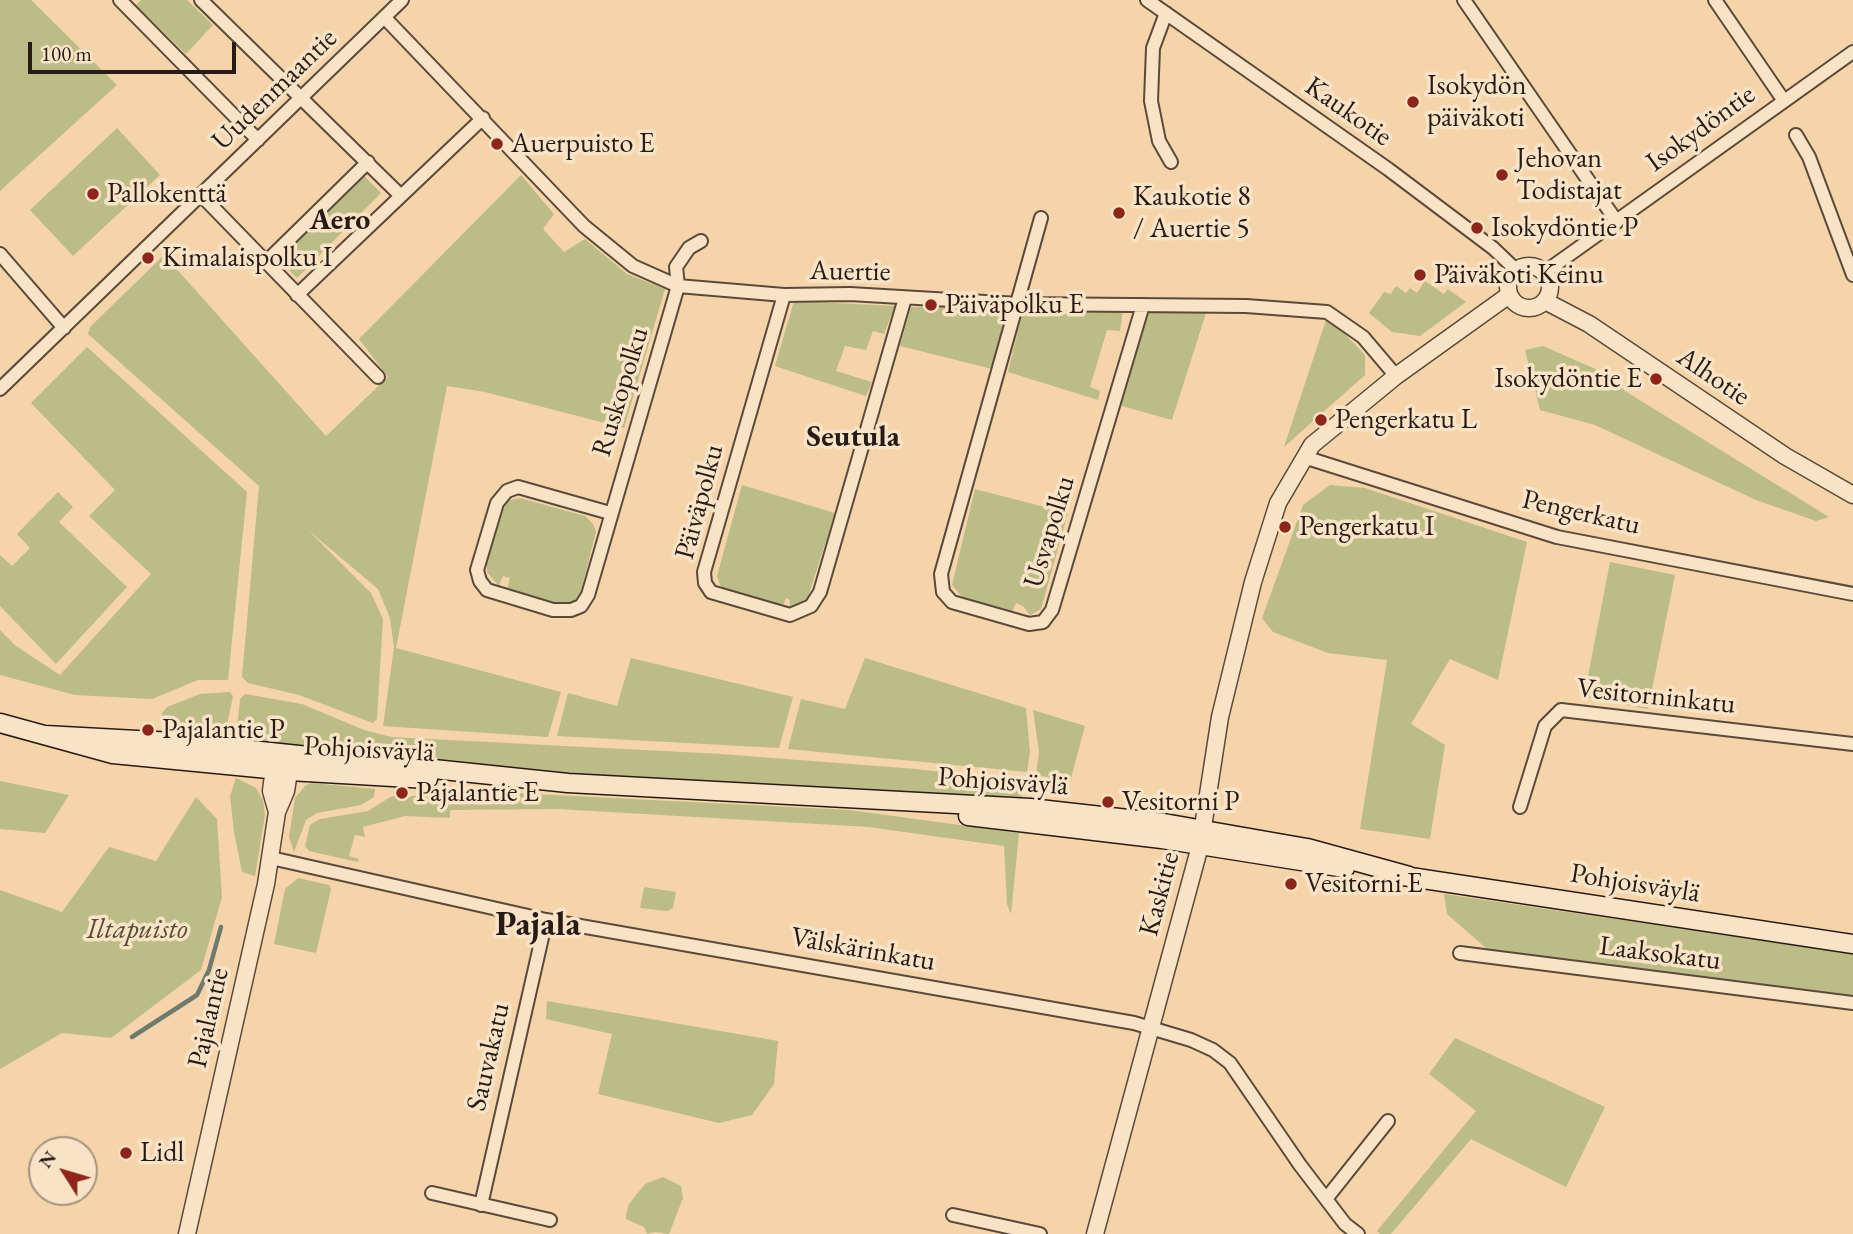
<!DOCTYPE html>
<html>
<head>
<meta charset="utf-8">
<style>
	body { margin:0 }
	#map { position:relative; width:1853px; height:1234px; overflow:hidden; background:#f4d4a8; font-family:"EB Garamond",serif }
	canvas { display:block }
	.north { position:absolute; left:28px; top:1136px; width:70px; height:70px; box-sizing:border-box; background:#f8e3c6; border:2px solid #a4937f; border-radius:50%; rotate:307deg; font-size:19px; font-weight:700; line-height:28px; text-align:center; color:#271c15 }
	.north::after { content:''; display:block; margin:auto; width:24px; height:32px; background:#8f2418; clip-path:polygon(50% 0,100% 100%,50% 72%,0 100%) }
	.scale { position:absolute; left:28px; top:42px; width:208px; height:32px; box-sizing:border-box; border:4px solid #271c15; border-top:0; padding-left:9px; font-size:21px; line-height:24px; white-space:nowrap; color:#271c15; -webkit-text-stroke:5px #f8e3c6; paint-order:stroke }
</style>
</head>
<body>
<div id="map">
<canvas width="1853" height="1234"></canvas>
<div class="north">N</div>
<div class="scale">100 m</div>
</div>
<script>
const c = document.querySelector('canvas').getContext('2d');
c.lineJoin = 'round';
function paint(path, color) { c.fillStyle = color; c.fill(path, 'evenodd'); }
const toPath = rows => new Path2D(rows.map(r => 'M' + r).join(''));
function trace(path, color, width, dash) { c.strokeStyle = color; c.lineWidth = width; c.lineCap = dash ? 'butt' : 'round'; c.setLineDash(dash || []); c.stroke(path); }
function drawText(font, color, halo, rows, align = 'center') {
  c.font = font + ' "EB Garamond",serif'; c.lineWidth = 7; c.setLineDash([]); c.textBaseline = 'middle'; c.strokeStyle = halo; c.fillStyle = color; for (const [text, x, y, turn = 0] of rows) {
    c.save(); c.translate(x, y); c.rotate((+turn || 0) * Math.PI / 180); c.textAlign = isNaN(turn) ? turn : align; if (halo) c.strokeText(text, 0, 0); c.fillText(text, 0, 0); c.restore();
  }
}
const green = toPath([
	[0,0,31,0,117,85,0,191],
	[141,0,187,0,213,25,186,54,136,5],
	[117,128,160,175,73,256,30,210],
	[363,175,381,193,297,278,279,260],
	[521,175,554,214,543,229,564,252,585,239,627,274,665,289,624,428,485,392,447,386,396,648,561,692,548,737,383,726,394,647,390,618,378,589,308,530,371,593,383,619,377,719,373,723,299,695,248,683,242,677,259,486,88,334,90,327,164,255,326,436,388,377,359,339],
	[1425,281,1444,294,1448,289,1466,302,1420,336,1392,332,1369,313,1384,292,1391,294,1396,286,1406,293,1410,288,1417,293],
	[794,301,895,306,884,334,873,331,866,350,845,346,836,371,872,382,866,396,775,366],
	[1002,305,1009,313,992,369,900,346,911,307],
	[1024,306,1123,309,1120,331,1107,330,1090,387,1100,391,1098,400,1008,372],
	[1146,308,1206,313,1172,420,1118,405],
	[1326,320,1341,330,1365,355,1365,375,1284,447],
	[1543,346,1602,372,1625,391,1829,517,1816,521,1756,500,1595,425,1540,410,1525,350],
	[87,347,247,492,228,680,198,680,152,699,75,695,0,675,0,630,16,646,60,675,151,574,89,516,115,490,31,403],
	[742,485,835,513,808,597,801,606,789,608,790,600,786,598,782,609,721,587,717,576],
	[1330,485,1365,488,1527,542,1498,680,1450,659,1411,724,1445,745,1430,839,1360,829,1387,660,1328,653,1273,632,1262,618,1303,505],
	[975,489,1068,513,1041,609,1030,615,1023,606,1016,603,1012,612,964,599,952,585],
	[58,492,73,507,59,522,127,587,56,664,0,606,0,555,12,566,30,548,17,534],
	[520,498,585,516,593,524,596,532,580,594,571,604,555,606,507,590,510,578,503,576,499,586,487,572,487,563,503,506,510,500],
	[1610,562,1675,575,1648,709,1584,697],
	[631,658,793,697,779,748,557,736,568,693,617,706],
	[865,658,1026,708,1030,752,1027,772,788,749,801,699,845,709],
	[230,692,233,696,224,739,189,735,162,724,162,713,167,707,200,694],
	[245,694,302,704,364,730,391,737,721,754,916,769,1012,780,1021,783,1022,797,915,794,558,774,236,739,240,699],
	[1033,710,1085,726,1070,782,1036,775,1039,752],
	[236,778,256,788,263,800,265,815,255,876,242,872,234,832,230,796],
	[0,781,69,795,45,833,0,829],
	[312,783,375,789,374,797,361,805,317,813,306,820,294,852,289,837,295,798,306,785],
	[454,790,849,810,1019,833,1011,914,1007,904,1004,846,869,827,558,809,450,810,450,818,405,816,363,827,365,837,355,835,349,856,359,859,358,862,309,851,305,846,310,825,320,819,368,811,392,796,407,797],
	[196,797,217,819,222,897,201,970,111,1038,62,1033,0,1069,0,890,62,912,109,847,156,861],
	[298,878,329,885,331,889,316,953,274,944,285,889],
	[644,887,676,892,673,908,667,911,640,908],
	[1444,894,1853,954,1853,998,1494,955,1447,914],
	[547,1001,778,1041,774,1084,752,1115,719,1123,598,1094,612,1034,546,1019],
	[1455,1038,1605,1107,1566,1187,1471,1139,1391,1234,1380,1234,1377,1231,1476,1111,1429,1074],
	[663,1177,681,1186,683,1198,669,1234,655,1232,647,1234,644,1227,626,1219,626,1214,629,1204,645,1184]
]);
const stream = toPath([
	[132,1037,197,995,209,970,221,927]
]);
const minor = toPath([
	[120,0,258,140],
	[201,0,400,195],
	[1147,0,1388,169,1493,248,1516,270],
	[1464,0,1617,222],
	[1715,0,1784,101],
	[1166,13,1153,48,1151,101,1159,141,1171,162],
	[385,18,584,226,633,266,678,286,784,295,850,294,1019,304,1246,306,1327,312,1363,337,1396,376],
	[1796,135,1809,157,1853,275],
	[202,196,378,377],
	[1041,218,941,574,943,592,952,602,1029,624,1043,622,1052,610,1143,305],
	[0,254,64,328],
	[265,263,368,162],
	[1545,272,1853,52],
	[297,295,483,118],
	[784,295,704,572,705,583,711,592,790,615,811,606,820,592,905,298],
	[0,389,402,0],
	[1304,457,1557,537,1853,594],
	[610,513,518,487,507,491,497,503,477,570,480,581,487,590,553,610,571,610,581,606,588,595,678,286,676,267,689,248,701,241],
	[1520,807,1545,726,1561,710,1853,744],
	[271,858,546,920,1134,1023,1191,1040,1213,1050,1230,1063,1300,1165,1345,1224,1358,1234],
	[1460,953,1853,1003],
	[432,1193,550,1220],
	[1326,1199,1388,1121],
	[481,1205,546,920],
	[953,1215,1040,1234]
]);
const tertiary = toPath([
	'1508 287a21 21 0 1 1 42 0a21 21 0 1 1-42 0Z',
	[1545,301,1589,324,1785,456,1853,495],
	[275,760,271,791,277,812],
	[187,1234,266,884,277,812,286,791,291,759],
	[1095,1234,1200,846,1220,717,1253,582,1278,503,1312,445,1396,376,1509,295]
]);
const secondary = toPath([
	[0,723,113,754,289,771,428,779],
	[45,735,174,742,568,783,1030,808,1164,823,1307,848,1409,876],
	[968,816,1162,839,1345,868],
	[1397,875,1853,944]
]);
const markers = [
	[1413,102,7,"#8f2418"],
	[497,144,7,"#8f2418"],
	[1502,175,7,"#8f2418"],
	[93,194,7,"#8f2418"],
	[1119,213,7,"#8f2418"],
	[1477,228,7,"#8f2418"],
	[148,258,7,"#8f2418"],
	[1420,275,7,"#8f2418"],
	[931,305,7,"#8f2418"],
	[1656,379,7,"#8f2418"],
	[1321,420,7,"#8f2418"],
	[1285,527,7,"#8f2418"],
	[148,730,7,"#8f2418"],
	[402,793,7,"#8f2418"],
	[1108,802,7,"#8f2418"],
	[1291,884,7,"#8f2418"],
	[126,1153,7,"#8f2418"]
];
const poiNames = [
	["Isokydön",1427,86],
	["päiväkoti",1427,118],
	["Auerpuisto E",511,144],
	["Jehovan",1516,159],
	["Todistajat",1516,191],
	["Pallokenttä",107,194],
	["Kaukotie 8",1133,197],
	["/ Auertie 5",1133,229],
	["Isokydöntie P",1491,228],
	["Kimalaispolku I",162,258],
	["Päiväkoti Keinu",1434,275],
	["Päiväpolku E",945,305],
	["Isokydöntie E",1642,379,"right"],
	["Pengerkatu L",1335,420],
	["Pengerkatu I",1299,527],
	["Pajalantie P",162,730],
	["Pajalantie E",416,793],
	["Vesitorni P",1122,802],
	["Vesitorni E",1305,884],
	["Lidl",140,1153]
];
const streetNames = [
	["Uudenmaantie",275,90,-44],
	["Kaukotie",1348,112,35],
	["Isokydöntie",1701,129,-36],
	["Auertie",850,272,1],
	["Alhotie",1713,377,34],
	["Ruskopolku",621,392,-73],
	["Päiväpolku",700,502,-75],
	["Pengerkatu",1581,513,13],
	["Usvapolku",1050,532,-73],
	["Vesitorninkatu",1656,697,6],
	["Pohjoisväylä",369,750,3],
	["Pohjoisväylä",1003,782,4],
	["Pohjoisväylä",1635,884,9],
	["Kaskitie",1160,894,-75],
	["Välskärinkatu",863,950,10],
	["Laaksokatu",1660,954,7],
	["Pajalantie",209,1018,-77],
	["Sauvakatu",489,1057,-77]
];
const parkNames = [
	["Iltapuisto",137,930]
];
const neighbourhoodNames = [
	["Aero",340,221],
	["Seutula",853,438]
];
const districtNames = [
	["Pajala",538,925]
];
paint(green, '#bcbc87');
trace(stream, '#6d7a6f', 4.5);
trace(minor, '#5a4a3a', 16);
trace(tertiary, '#5a4a3a', 19);
trace(secondary, '#271c15', 21);
trace(minor, '#f8e3c6', 12);
trace(tertiary, '#f8e3c6', 16);
trace(secondary, '#f8e3c6', 18);
for (const [x, y, r, color] of markers) { const dot = new Path2D(); dot.arc(x, y, r, 0, 2 * Math.PI); c.fillStyle = color; c.fill(dot); trace(dot, '#f8e3c6', 2.5); }
drawText('28px', '#271c15', '#f8e3c6', poiNames, 'left');
drawText('28px', '#271c15', '#f8e3c6', streetNames);
drawText('italic 28px', '#544c37', '#f8e3c6', parkNames);
drawText('bold 30px', '#271c15', '#f8e3c6', neighbourhoodNames);
drawText('bold 35px', '#271c15', '#f8e3c6', districtNames);
</script>
</body>
</html>
